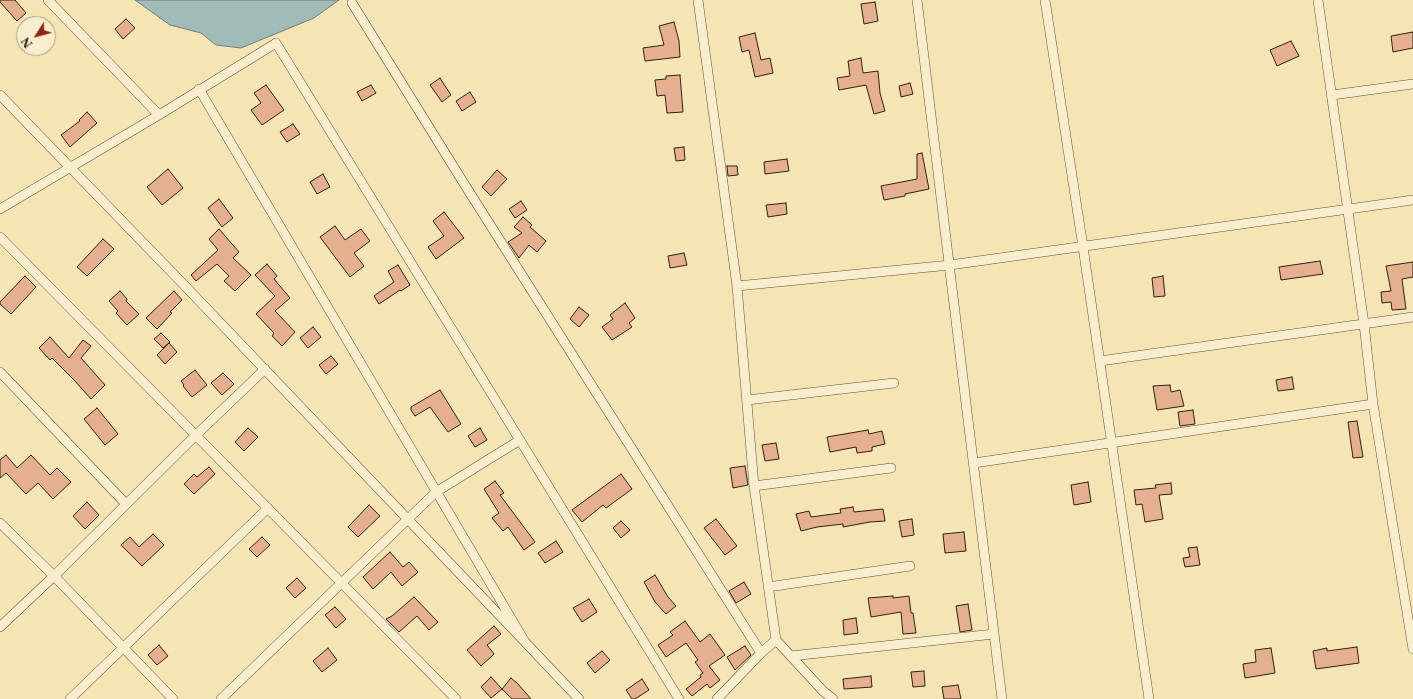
<!DOCTYPE html>
<html>
<head>
<meta charset="utf-8">
<style>
	body { margin:0 }
	#map { position:relative; width:1413px; height:699px; overflow:hidden; background:#f5e5b4; font-family:"Libre Caslon Text",serif }
	canvas { display:block }
	.north { position:absolute; left:16px; top:16px; width:40px; height:40px; box-sizing:border-box; background:#f8eece; border:1px solid #a89c85; border-radius:50%; rotate:234deg; font-size:11px; font-weight:700; line-height:16px; text-align:center; color:#2f2018 }
	.north::after { content:''; display:block; margin:auto; width:14px; height:18px; background:#8f2418; clip-path:polygon(50% 0,100% 100%,50% 72%,0 100%) }
</style>
</head>
<body>
<div id="map">
<canvas width="1413" height="699"></canvas>
<div class="north">N</div>
</div>
<script>
const c = document.querySelector('canvas').getContext('2d');
c.lineJoin = 'round';
function paint(path, color) { c.fillStyle = color; c.fill(path, 'evenodd'); }
const toPath = rows => new Path2D(rows.map(r => 'M' + r).join(''));
function trace(path, color, width, dash) { c.strokeStyle = color; c.lineWidth = width; c.lineCap = dash ? 'butt' : 'round'; c.setLineDash(dash || []); c.stroke(path); }
const water = toPath([
	[135,0,339,0,314,18,241,48,216,45,201,33,170,25,135,0]
]);
const building = toPath([
	[0,0,15,0,26,13,17,21,0,2,0,0],
	[875,2,878,21,864,24,861,4,875,2],
	[126,19,135,28,123,39,115,29,126,19],
	[674,22,679,41,680,57,645,61,643,48,664,45,659,26,674,22],
	[1413,32,1413,48,1393,52,1391,36,1413,32],
	[755,33,761,60,770,58,773,73,755,77,749,50,742,52,739,37,755,33],
	[1291,41,1299,56,1277,66,1270,50,1291,41],
	[861,58,863,73,878,71,880,93,885,111,874,114,866,85,839,90,837,78,850,76,848,61,861,58],
	[680,75,683,112,667,113,665,95,657,96,655,80,666,79,666,76,680,75],
	[440,78,451,95,442,102,430,85,440,78],
	[910,83,913,94,901,97,899,86,910,83],
	[266,85,284,110,262,125,251,110,261,103,254,93,266,85],
	[371,85,376,93,362,101,357,92,371,85],
	[470,92,476,102,462,111,456,101,470,92],
	[87,112,97,123,70,147,61,135,80,121,79,120,87,112],
	[293,124,300,134,287,142,280,132,293,124],
	[684,147,685,160,676,161,674,148,684,147],
	[922,153,929,189,905,194,905,196,884,200,881,186,917,179,917,154,922,153],
	[787,159,789,171,765,174,764,162,787,159],
	[727,166,737,166,738,175,728,176,727,166],
	[168,169,183,188,162,205,147,187,168,169],
	[497,170,507,179,491,196,482,187,497,170],
	[323,174,330,187,317,194,310,182,323,174],
	[219,199,233,218,222,227,208,208,219,199],
	[521,201,527,210,515,218,509,209,521,201],
	[786,203,787,214,768,217,766,205,786,203],
	[444,212,464,238,436,259,428,247,444,236,433,221,444,212],
	[523,217,532,225,530,227,546,241,537,252,529,245,519,258,508,242,522,233,514,227,523,217],
	[335,226,345,240,361,229,370,241,354,253,364,266,350,277,320,237,335,226],
	[219,229,239,252,233,258,251,275,235,291,224,281,229,276,217,264,196,281,191,275,218,250,209,239,219,229],
	[103,239,114,249,87,276,77,267,103,239],
	[684,253,687,265,670,268,668,256,684,253],
	[1320,261,1323,274,1281,280,1279,267,1320,261],
	[1413,262,1413,277,1402,279,1406,309,1392,310,1391,302,1382,303,1381,292,1391,291,1386,266,1413,262],
	[267,264,277,276,274,279,290,298,275,311,295,332,282,346,272,336,274,333,256,314,275,296,255,275,267,264],
	[398,265,410,285,401,291,400,290,379,304,374,296,394,282,388,271,398,265],
	[25,276,36,287,11,314,0,304,0,302,25,276],
	[1163,276,1165,296,1154,297,1152,278,1163,276],
	[120,291,127,299,126,301,139,314,127,325,116,313,118,311,109,301,120,291],
	[174,291,182,300,170,312,172,313,157,329,146,318,174,291],
	[625,303,635,318,629,323,632,327,612,340,602,327,613,319,610,315,625,303],
	[579,307,589,315,579,327,570,319,579,307],
	[313,327,321,337,308,348,300,338,313,327],
	[161,333,170,342,163,348,154,339,161,333],
	[50,337,69,358,83,340,91,346,81,358,105,385,91,399,74,380,52,358,50,360,39,348,50,337],
	[169,343,177,352,165,364,157,355,169,343],
	[331,356,338,364,326,374,319,365,331,356],
	[195,370,207,385,192,397,183,386,184,385,181,381,195,370],
	[223,373,234,384,222,395,211,383,223,373],
	[1292,377,1294,389,1278,391,1276,380,1292,377],
	[1170,385,1171,392,1180,390,1184,406,1157,410,1153,386,1170,385],
	[440,390,461,424,448,432,430,407,415,416,411,410,411,407,440,390],
	[97,408,118,434,105,445,84,419,97,408],
	[1193,410,1195,424,1180,426,1178,412,1193,410],
	[1357,421,1363,457,1353,458,1348,422,1357,421],
	[248,428,258,437,244,451,235,442,248,428],
	[480,428,487,440,475,447,468,436,480,428],
	[868,430,869,434,882,431,885,444,872,447,872,451,857,453,856,447,830,452,827,437,868,430],
	[776,443,779,459,765,461,762,445,776,443],
	[6,455,17,468,31,455,50,475,57,468,71,482,53,499,38,483,26,494,6,473,0,478,0,460,6,455],
	[745,466,748,485,733,488,730,468,745,466],
	[209,467,215,474,194,494,184,484,194,474,197,477,209,467],
	[621,474,632,489,606,508,603,505,582,522,572,510,621,474],
	[495,481,504,493,500,495,535,542,524,550,508,527,503,531,492,518,499,513,484,489,495,481],
	[1088,482,1091,502,1074,505,1071,485,1088,482],
	[1171,483,1172,494,1159,495,1163,519,1145,522,1142,504,1136,505,1134,490,1156,488,1155,485,1171,483],
	[87,502,99,515,85,529,73,516,87,502],
	[369,505,380,516,358,537,348,527,369,505],
	[853,507,854,512,883,509,885,521,870,522,843,527,843,524,817,527,801,531,796,514,809,511,811,517,841,513,840,509,853,507],
	[716,519,737,546,725,555,704,528,716,519],
	[912,519,914,535,902,537,899,521,912,519],
	[621,521,630,530,621,538,613,528,621,521],
	[964,532,966,551,945,553,943,534,964,532],
	[153,534,164,545,142,566,121,545,130,537,139,547,153,534],
	[262,537,270,545,257,557,249,549,262,537],
	[556,541,563,552,545,563,538,553,556,541],
	[1197,547,1200,565,1185,567,1183,558,1190,557,1188,548,1197,547],
	[390,552,403,567,409,562,418,572,402,586,391,572,373,589,363,577,390,552],
	[655,575,668,597,676,606,666,614,655,602,644,582,655,575],
	[297,578,306,588,295,598,286,588,297,578],
	[744,582,751,594,736,603,729,591,744,582],
	[893,596,893,598,909,596,911,613,913,613,916,633,903,634,901,612,871,617,868,598,893,596],
	[414,597,438,622,429,630,417,616,399,632,386,619,392,616,414,597],
	[589,599,597,612,582,622,573,608,589,599],
	[968,604,972,630,960,632,956,606,968,604],
	[335,607,346,619,336,628,325,615,335,607],
	[856,618,858,633,844,635,843,620,856,618],
	[685,621,700,642,710,634,725,655,709,666,720,680,710,688,707,684,692,696,686,689,701,677,700,675,703,673,695,662,698,660,686,643,666,657,658,645,673,635,670,632,685,621],
	[494,626,501,634,487,645,494,654,481,666,467,650,494,626],
	[159,645,168,656,157,665,148,655,159,645],
	[745,646,751,655,735,670,727,657,745,646],
	[1357,647,1359,663,1316,669,1313,651,1327,648,1327,651,1357,647],
	[328,648,337,660,322,672,313,661,328,648],
	[1271,648,1275,673,1245,678,1243,664,1256,662,1255,650,1271,648],
	[602,651,610,660,595,673,587,663,602,651],
	[924,671,925,686,913,687,911,672,924,671],
	[871,676,872,687,844,689,843,679,871,676],
	[491,677,502,689,491,698,481,687,491,677],
	[511,678,518,684,531,699,512,699,502,689,511,678],
	[642,679,649,690,635,699,632,699,626,690,642,679],
	[958,685,961,699,944,699,942,687,958,685]
]);
const minor = toPath([
	[48,0,159,115],
	[698,0,737,286,754,486,776,640,761,653,717,699],
	[917,0,1002,699],
	[1045,0,1083,247,1149,699],
	[1318,0,1364,324,1373,404,1413,649],
	[352,3,463,182,761,653],
	[199,89,525,642,579,699],
	[0,95,187,288,525,642],
	[1332,95,1413,84],
	[0,209,159,115,276,43,679,699],
	[0,237,456,699],
	[737,286,950,265,1413,200],
	[1100,361,1413,317],
	[0,372,126,504],
	[747,400,894,383],
	[974,463,1373,404],
	[754,486,891,468],
	[0,523,54,576,173,699],
	[768,587,910,566],
	[0,627,54,576,196,435,265,369],
	[776,640,823,691,833,699],
	[791,656,994,634],
	[70,699,268,508],
	[221,699,436,492,520,440]
]);
paint(water, '#a1bcb8');
trace(water, '#737e78', 1);
paint(building, '#e4b08f');
trace(building, '#2f2018', 1);
trace(minor, '#60513f', 10);
trace(minor, '#f8eece', 9);
</script>
</body>
</html>
